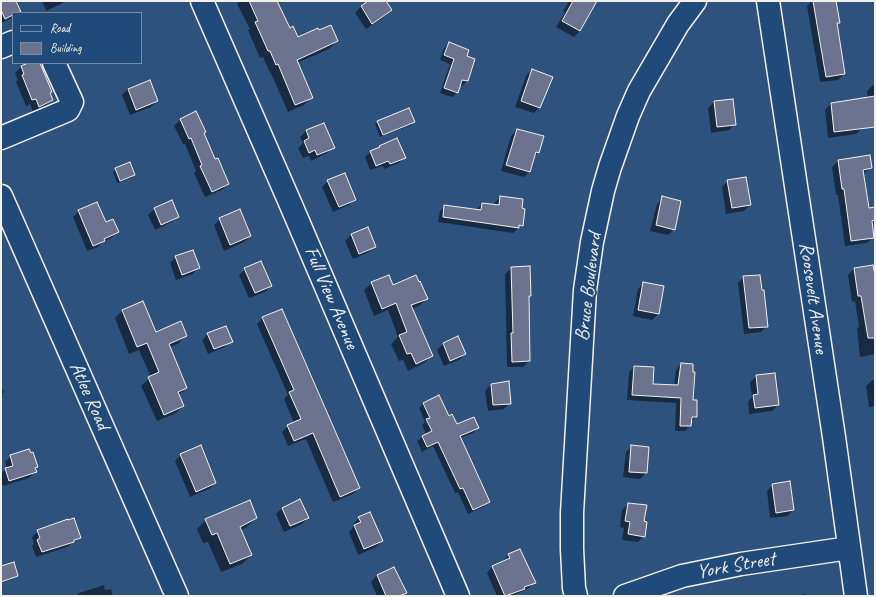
<!DOCTYPE html>
<html>
<head>
<meta charset="utf-8">
<style>
	body { margin:0 }
	#map { position:relative; width:876px; height:597px; overflow:hidden; background:#2e527e; font-family:Caveat,sans-serif }
	canvas { display:block }
	.frame { position:absolute; inset:0; border:2px solid #f4f1e8; pointer-events:none }
	.legend { position:absolute; left:12px; top:12px; width:130px; height:52px; box-sizing:border-box; background:#1f4a7a; border:1px solid #748da6; margin:0; padding:5px 7px; list-style:none; font-size:12px; color:#f4f1e8 }
	.legend li { display:flex; align-items:center; gap:8px; height:20px }
	.legend b { width:20px; border:1px solid #748da6 }
</style>
</head>
<body>
<div id="map">
<canvas width="876" height="597"></canvas>
<div class="frame"></div>
<ul class="legend">
<li><b style="height:5px;background:#1f4a7a"></b>Road</li>
<li><b style="height:11px;background:#6c738f"></b>Building</li>
</ul>
</div>
<script>
const c = document.querySelector('canvas').getContext('2d');
c.lineJoin = 'round';
function paint(path, color) { c.fillStyle = color; c.fill(path, 'evenodd'); }
const toPath = rows => new Path2D(rows.map(r => 'M' + r).join(''));
function trace(path, color, width, dash) { c.strokeStyle = color; c.lineWidth = width; c.lineCap = dash ? 'butt' : 'round'; c.setLineDash(dash || []); c.stroke(path); }
function drawText(font, color, halo, rows, align = 'center') {
  c.font = font + ' Caveat,sans-serif'; c.lineWidth = 4; c.setLineDash([]); c.textBaseline = 'middle'; c.strokeStyle = halo; c.fillStyle = color; for (const [text, x, y, turn = 0] of rows) {
    c.save(); c.translate(x, y); c.rotate((+turn || 0) * Math.PI / 180); c.textAlign = isNaN(turn) ? turn : align; if (halo) c.strokeText(text, 0, 0); c.fillText(text, 0, 0); c.restore();
  }
}
const shadow = toPath([
	[1,1,11,1,16,13,13,13,13,16,10,19,1,23],
	[42,1,65,1,61,4,46,11],
	[239,1,275,1,289,29,297,38,337,41,329,49,297,63,311,98,304,105,288,112,270,71,269,71,263,57,260,58,248,30,250,29,237,4,239,2],
	[368,1,385,1,391,10,385,16,366,29,355,13,362,5],
	[569,1,596,1,580,31,574,37,556,27,565,12,563,11],
	[812,1,835,1,839,23,836,25,844,74,838,80,820,82,807,6],
	[449,43,465,56,474,60,467,81,462,86,460,85,457,93,452,97,440,93,450,64,440,60,444,48],
	[31,63,39,63,52,100,46,106,33,112,30,104,26,106,16,82,18,80,15,73,21,67],
	[532,70,552,77,540,107,534,113,515,107,526,76],
	[149,81,157,101,151,107,130,115,122,95,128,89],
	[873,85,875,85,875,106,869,107,867,91],
	[714,102,735,124,729,130,711,133,708,108],
	[831,103,862,128,856,134,828,138,825,110],
	[180,120,203,134,214,161,228,184,222,190,205,197,194,173,196,171,185,144,183,144,174,126],
	[378,122,414,122,411,125,380,137,375,124],
	[323,124,333,147,327,153,311,161,309,156,303,158,298,148,303,143,300,137,306,131],
	[517,130,543,137,538,153,534,157,530,171,524,177,501,171,511,136],
	[380,146,404,158,399,163,384,169,383,166,370,170,365,157,370,152,376,150],
	[838,161,871,168,863,174,869,209,875,208,875,223,871,225,873,237,867,243,845,246,838,195,836,195,832,167],
	[116,169,134,175,131,178,117,183,113,172],
	[328,181,355,199,349,205,333,212,322,187],
	[728,181,750,205,744,211,726,214,722,187],
	[501,197,521,209,522,225,513,233,438,222,440,211,445,206,477,209,482,204,495,206,495,202],
	[663,198,674,229,668,235,650,231,657,204],
	[171,201,178,216,172,222,155,230,148,215,154,209],
	[79,211,117,232,111,238,103,242,98,247,87,251,73,217],
	[220,219,250,236,244,242,224,251,214,225],
	[367,228,375,246,369,252,353,259,345,241,351,235],
	[176,257,199,267,193,274,176,280,170,263],
	[529,267,530,295,528,298,529,361,523,367,507,367,505,274,511,268],
	[245,269,271,286,265,292,249,298,239,275],
	[854,269,875,286,875,354,860,357,857,328,859,327,855,301,852,302,848,275],
	[744,277,767,326,761,332,744,334,738,283],
	[372,283,392,286,426,299,419,306,412,309,432,356,424,363,408,371,403,360,399,361,391,344,398,337,388,310,374,316,364,290],
	[644,283,658,314,652,320,633,316,638,289],
	[122,311,155,333,185,336,178,344,170,347,186,388,179,395,183,406,176,413,157,421,141,386,151,377,139,350,129,354,115,318],
	[263,318,359,488,353,494,333,502,306,439,288,446,282,432,288,426,294,423,284,399,288,395,257,324],
	[208,334,231,341,225,347,208,354,202,340],
	[458,338,465,354,459,360,444,366,437,350,443,344],
	[681,364,696,417,690,422,690,426,685,431,675,431,676,403,627,400,629,372,634,367,652,385,674,386,676,370],
	[757,376,778,405,772,411,749,414,748,402,752,397,750,382],
	[872,380,875,380,875,406,869,407,866,386],
	[491,384,510,403,504,409,488,411,485,391],
	[1,386,4,392,2,394,3,397,1,399],
	[424,403,448,417,456,425,478,428,473,433,460,438,488,502,483,507,468,514,458,492,455,493,433,446,422,452,417,441,426,434,422,425,425,422,419,408],
	[632,446,646,473,640,479,623,477,626,452],
	[181,455,215,483,209,489,190,497,175,461],
	[11,456,37,467,35,469,35,472,29,478,3,486,1,481,1,473,7,469,5,462],
	[773,485,793,510,787,516,770,518,767,491],
	[628,504,643,522,644,536,638,542,622,540,624,528,620,527,622,510],
	[282,508,308,518,302,524,284,532,276,514],
	[256,518,247,527,241,530,251,555,242,564,221,572,208,542,203,543,197,529,206,520],
	[359,518,382,541,376,547,358,555,349,532,354,526,353,524],
	[38,531,80,537,67,547,36,557,32,546,34,544,32,537],
	[509,555,534,582,529,588,512,596,497,596,487,573,492,567,504,562,503,561],
	[1,567,17,575,14,578,1,583],
	[377,575,406,593,402,596,377,596,371,582],
	[104,585,105,590,111,589,113,596,76,596,79,593],
	[806,594,806,596,795,596]
]);
const building = toPath([
	[1,1,16,1,21,12,13,13,13,15,5,19,1,10,1,1],
	[249,1,277,1,290,28,293,26,298,37,318,28,319,30,331,25,338,41,297,60,313,98,295,105,278,64,276,65,270,51,268,51,255,22,258,21,249,1],
	[368,1,386,1,392,10,372,24,361,6,368,1],
	[573,1,597,1,580,31,562,21,573,1],
	[813,1,836,1,840,23,837,23,845,74,826,77,813,1],
	[449,42,469,50,467,56,475,59,468,81,462,80,458,93,444,88,454,59,444,55,449,42],
	[28,63,40,63,52,92,50,93,53,100,39,107,36,99,32,100,22,75,24,74,21,66,28,63],
	[532,69,553,77,540,108,521,101,532,69],
	[150,80,158,101,136,110,128,89,150,80],
	[875,96,875,127,834,132,831,103,875,96],
	[733,99,736,125,717,127,714,101,733,99],
	[409,108,415,122,383,135,377,121,409,108],
	[196,111,206,132,204,133,215,159,218,158,229,184,212,192,200,166,202,165,191,138,189,139,180,119,196,111],
	[324,123,335,148,317,155,315,150,309,153,304,141,309,138,306,130,324,123],
	[517,129,544,136,539,153,536,152,530,172,506,165,517,129],
	[397,138,406,158,390,164,388,161,376,166,370,151,380,147,379,146,397,138],
	[870,155,872,168,863,170,869,208,875,207,875,220,872,221,874,238,851,241,844,189,842,189,838,160,870,155],
	[130,162,135,175,120,181,115,168,130,162],
	[345,173,356,200,339,207,327,180,345,173],
	[746,177,751,205,732,208,727,180,746,177],
	[500,196,523,199,522,208,525,209,523,226,519,225,519,228,443,217,444,205,481,210,482,203,499,205,500,196],
	[662,196,681,201,675,230,656,225,662,196],
	[172,200,179,217,161,225,154,208,172,200],
	[97,202,106,222,113,219,119,232,104,239,105,241,93,246,78,210,97,202],
	[240,209,251,236,230,245,219,218,240,209],
	[368,227,376,247,359,254,351,234,368,227],
	[193,250,200,268,182,275,175,256,193,250],
	[261,261,272,286,255,293,244,268,261,261],
	[873,265,875,275,875,338,868,338,861,296,858,296,854,268,873,265],
	[530,266,531,296,529,296,530,361,512,362,511,333,513,333,511,267,530,266],
	[389,275,393,285,416,275,419,282,420,281,428,299,411,305,433,356,416,364,411,353,407,354,399,335,407,332,396,303,382,309,371,282,389,275],
	[760,275,762,290,764,290,768,327,749,328,743,276,760,275],
	[643,282,664,286,659,314,638,310,643,282],
	[143,301,156,332,181,321,187,336,169,344,187,388,178,392,184,406,164,415,148,377,159,372,147,343,137,347,122,310,143,301],
	[282,309,360,488,340,497,313,433,294,441,287,425,301,419,289,392,294,390,262,317,282,309],
	[226,326,233,342,214,349,207,333,226,326],
	[458,336,466,354,450,361,443,343,458,336],
	[681,363,693,364,693,372,695,372,693,400,697,400,697,417,692,417,691,426,680,426,681,398,632,395,634,366,654,367,653,384,678,385,681,363],
	[775,373,779,405,755,408,753,395,758,394,756,375,775,373],
	[509,381,511,404,493,405,491,384,509,381],
	[439,395,449,416,452,414,457,424,474,417,479,428,460,436,490,502,473,510,463,488,460,489,438,442,427,447,422,436,432,431,426,419,430,418,423,403,439,395],
	[201,445,216,483,196,492,180,454,201,445],
	[631,445,649,447,647,473,629,472,631,445],
	[29,449,31,453,33,452,38,467,35,468,37,472,9,481,5,468,13,466,10,455,29,449],
	[790,481,794,510,776,513,772,484,790,481],
	[300,499,309,518,290,526,282,508,300,499],
	[250,500,257,518,240,527,252,555,230,564,217,533,212,535,205,519,250,500],
	[628,503,647,505,644,521,647,522,645,537,628,534,630,522,625,521,628,503],
	[370,512,383,541,364,549,354,525,361,522,358,517,370,512],
	[74,518,81,538,74,540,74,542,42,552,37,540,40,538,37,530,68,519,68,520,74,518],
	[520,549,536,583,524,587,525,589,505,596,492,566,510,558,508,554,520,549],
	[14,562,18,576,1,582,1,566,14,562],
	[394,567,407,593,399,596,386,596,377,575,394,567]
]);
const minor = toPath([
	[202,1,291,205,458,596],
	[768,1,834,437,856,596],
	[1,47,13,42],
	[1,138,68,110,72,102,54,63],
	[576,596,574,588,572,549,572,513,585,290,592,242,603,191,610,167,628,116,639,91,678,24,695,1],
	[625,596,682,576,741,564,849,548]
]);
const major = toPath([
	[1,196,177,596]
]);
const streetNames = [
	["Bruce Boulevard",589,287,-83],
	["Full View Avenue",331,298,67],
	["Roosevelt Avenue",813,298,82],
	["Atlee Road",89,396,66],
	["York Street",736,566,-10]
];
paint(shadow, '#0007');
paint(building, '#6c738f');
trace(building, '#f4f1e8', 1);
trace(minor, '#f4f1e8', 25);
trace(major, '#f4f1e8', 25);
trace(minor, '#1f4a7a', 22);
trace(major, '#1f4a7a', 22);
drawText('20px', '#f4f1e8', '#1f4a7a', streetNames);
</script>
</body>
</html>
